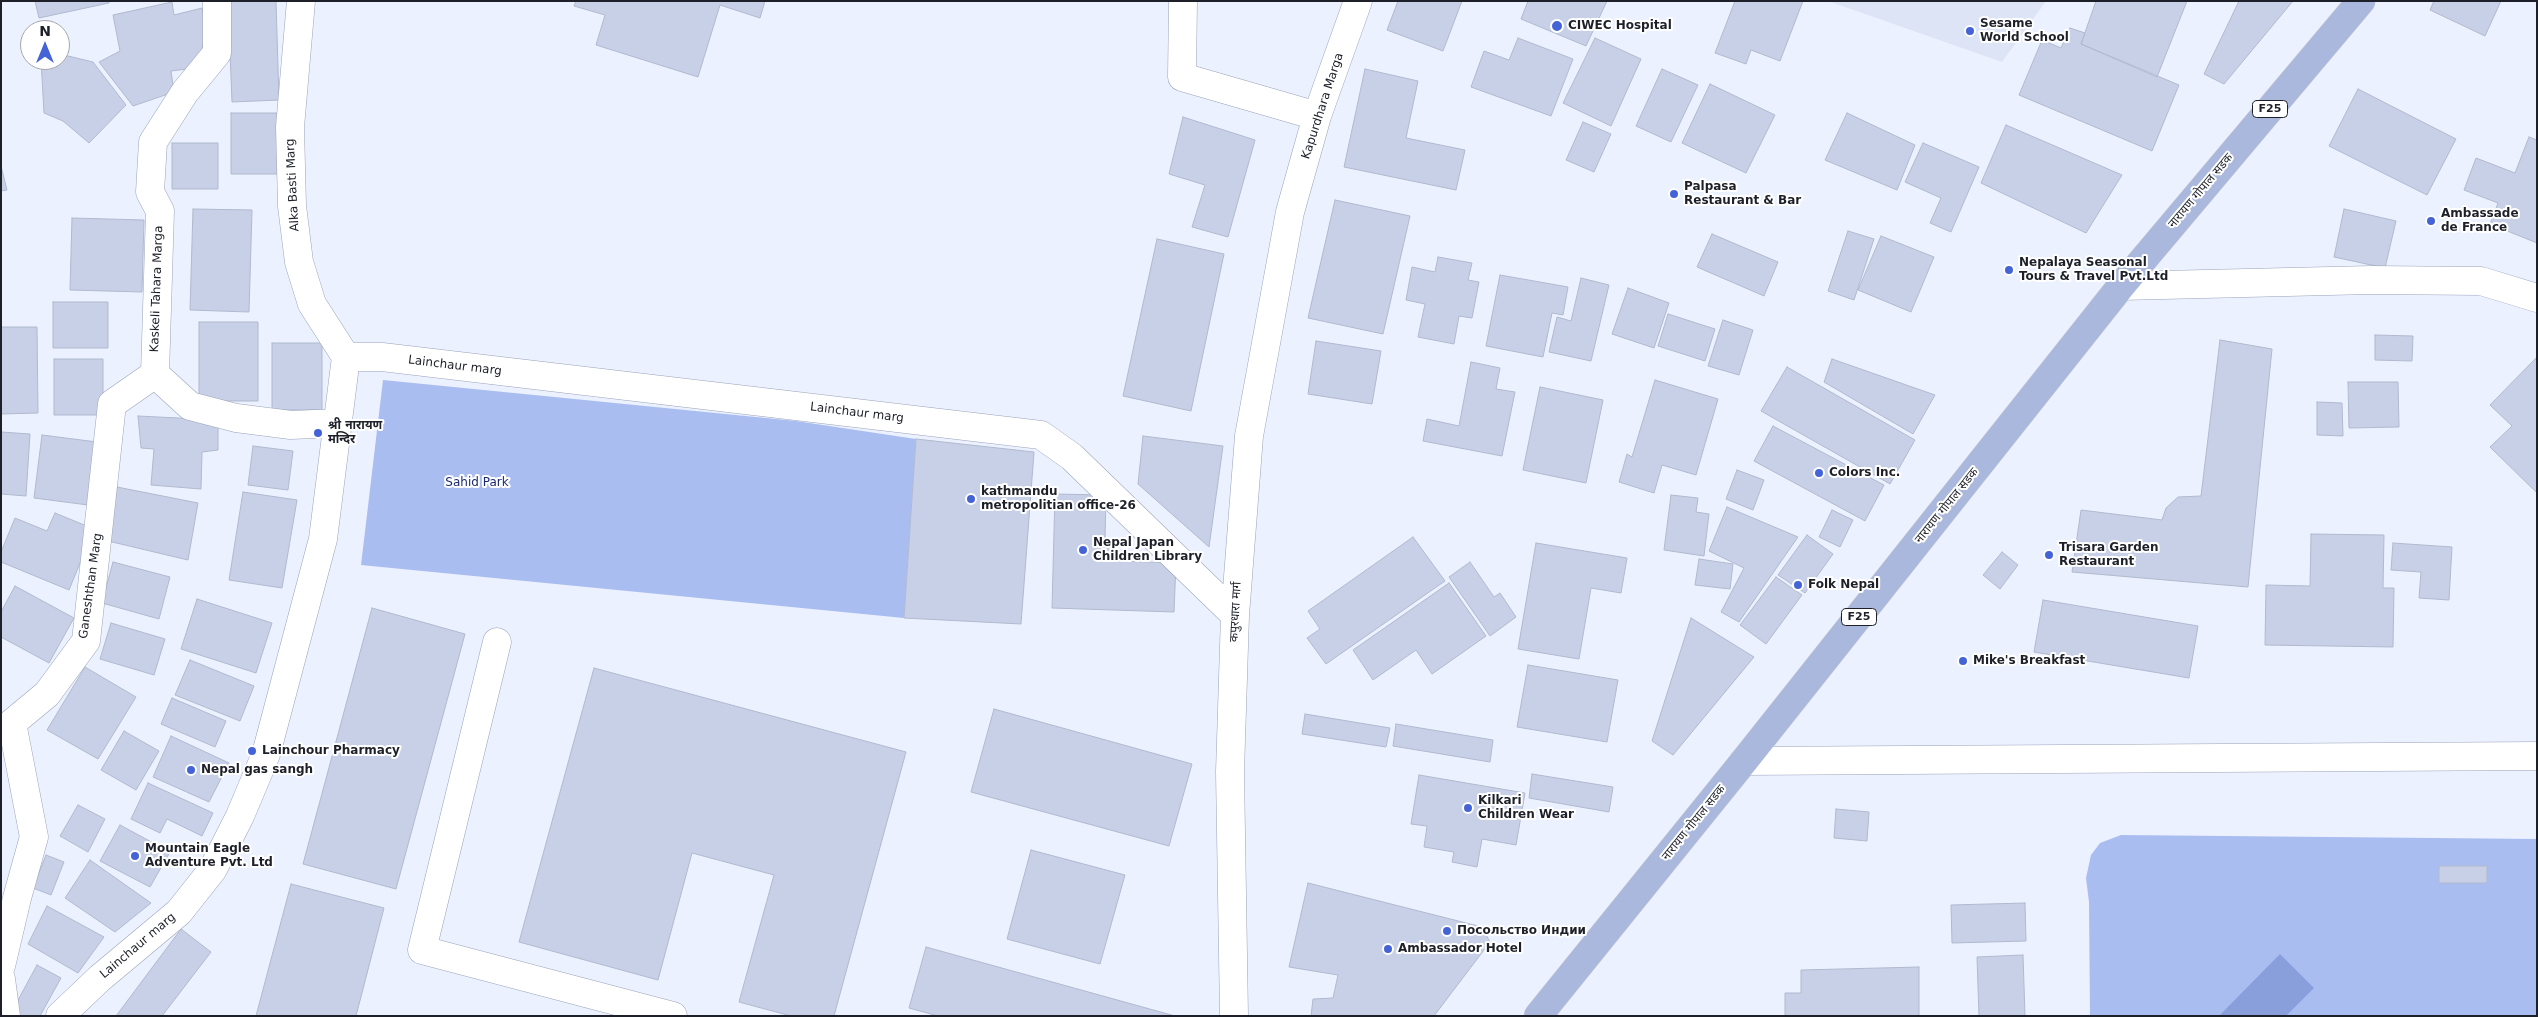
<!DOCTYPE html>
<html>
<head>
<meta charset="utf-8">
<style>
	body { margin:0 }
	#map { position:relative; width:2538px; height:1017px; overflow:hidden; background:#ebf1ff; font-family:"DejaVu Sans",sans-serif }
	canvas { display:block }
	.frame { position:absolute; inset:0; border:2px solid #1d2028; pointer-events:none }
	.north { position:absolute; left:20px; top:20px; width:50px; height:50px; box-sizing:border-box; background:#fff; border:1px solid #a5a6a9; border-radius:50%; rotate:0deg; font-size:14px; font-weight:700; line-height:20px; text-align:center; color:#1d2028 }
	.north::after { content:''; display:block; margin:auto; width:18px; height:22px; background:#4463d6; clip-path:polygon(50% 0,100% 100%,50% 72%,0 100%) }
</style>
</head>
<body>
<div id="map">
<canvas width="2538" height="1017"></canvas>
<div class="frame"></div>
<div class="north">N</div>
</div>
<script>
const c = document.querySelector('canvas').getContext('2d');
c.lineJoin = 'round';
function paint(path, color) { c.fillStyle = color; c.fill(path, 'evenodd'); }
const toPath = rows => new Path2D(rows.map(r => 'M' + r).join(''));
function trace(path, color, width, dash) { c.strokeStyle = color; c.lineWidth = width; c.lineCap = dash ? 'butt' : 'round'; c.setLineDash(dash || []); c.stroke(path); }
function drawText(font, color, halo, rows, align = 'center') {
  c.font = font + ' "DejaVu Sans","Noto Sans Devanagari",sans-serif'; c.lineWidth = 4; c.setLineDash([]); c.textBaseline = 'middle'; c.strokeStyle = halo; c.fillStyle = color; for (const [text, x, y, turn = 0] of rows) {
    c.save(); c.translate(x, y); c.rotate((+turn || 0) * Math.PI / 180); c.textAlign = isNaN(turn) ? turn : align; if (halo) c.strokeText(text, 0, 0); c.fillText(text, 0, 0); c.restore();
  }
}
const built = toPath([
	[1828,1,2046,1,2002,62]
]);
const green = toPath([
	[383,380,796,421,916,439,904,618,361,565],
	[2121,835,2537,839,2537,1016,2090,1016,2089,902,2086,878,2091,855,2100,843]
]);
const water = toPath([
	[2280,954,2314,988,2286,1016,2219,1016]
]);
const building = toPath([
	[35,1,109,1,109,3,39,18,35,1],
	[228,1,276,1,279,100,232,102,228,1],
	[576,1,765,1,760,18,720,5,698,77,596,45,605,15,574,6,576,1],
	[1398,1,1462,1,1443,51,1387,30,1398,1],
	[1528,1,1607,1,1586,46,1521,19,1528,1],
	[1735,1,1803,1,1780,61,1751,50,1746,64,1715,53,1735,1],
	[2096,1,2187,1,2157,77,2081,44,2096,1],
	[2239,1,2293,1,2224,84,2204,74,2239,1],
	[2434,1,2501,1,2485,36,2430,10,2434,1],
	[172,2,174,15,202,8,208,33,195,68,171,71,174,92,133,106,99,62,120,51,113,15,172,2],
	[2070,28,2085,33,2081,44,2179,85,2152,151,2019,95,2042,40,2061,48,2070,28],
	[1518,38,1573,59,1551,116,1471,87,1484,51,1509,60,1518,38],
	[1595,38,1641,59,1611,126,1563,103,1595,38],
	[60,54,93,62,126,105,89,143,63,121,44,113,41,60,60,60,60,54],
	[1365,69,1418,81,1406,138,1465,150,1456,190,1344,167,1365,69],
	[1662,69,1698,85,1671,142,1636,126,1662,69],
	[1710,84,1775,115,1746,173,1682,143,1710,84],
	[2358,89,2456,139,2427,195,2329,146,2358,89],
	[231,113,279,113,279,174,231,174,231,113],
	[1847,113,1915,145,1897,190,1825,160,1847,113],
	[1183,117,1255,140,1228,237,1192,227,1205,185,1169,174,1183,117],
	[1583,122,1611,134,1594,172,1566,160,1583,122],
	[2006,125,2122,175,2086,233,1981,183,2006,125],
	[2529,137,2537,140,2537,243,2490,224,2498,203,2464,190,2476,158,2515,173,2529,137],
	[172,143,218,143,218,189,172,189,172,143],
	[1923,143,1979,167,1951,232,1930,223,1941,198,1905,182,1923,143],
	[1,166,7,190,1,191,1,166],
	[1335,200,1410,216,1383,334,1308,318,1335,200],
	[193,209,252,210,249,312,190,310,193,209],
	[2344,209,2396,221,2385,268,2334,257,2344,209],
	[72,218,144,220,142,292,70,290,72,218],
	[1848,231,1874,239,1854,300,1828,291,1848,231],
	[1712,234,1778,262,1764,296,1697,267,1712,234],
	[1881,236,1934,257,1911,312,1858,290,1881,236],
	[1157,239,1224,254,1191,411,1123,396,1157,239],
	[1438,257,1472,263,1468,280,1479,282,1472,318,1459,316,1454,344,1418,337,1425,304,1406,300,1412,267,1435,272,1438,257],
	[1500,275,1568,287,1563,315,1552,313,1543,357,1486,346,1500,275],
	[1581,278,1609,285,1591,361,1549,352,1557,317,1571,321,1581,278],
	[1628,288,1669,303,1654,348,1612,334,1628,288],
	[53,302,108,302,108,348,53,348,53,302],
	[1668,314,1715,329,1705,361,1658,346,1668,314],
	[1723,320,1753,330,1739,375,1708,366,1723,320],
	[199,322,258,322,258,401,199,401,199,322],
	[1,327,37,327,38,413,1,414,1,327],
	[2375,335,2413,336,2412,361,2375,360,2375,335],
	[2220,340,2272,349,2248,587,2072,572,2081,510,2162,520,2166,508,2178,497,2201,496,2220,340],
	[1316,341,1381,351,1372,404,1308,394,1316,341],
	[272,343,322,343,322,410,272,410,272,343],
	[2537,357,2537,493,2490,447,2512,426,2490,405,2537,357],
	[54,359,103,359,103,415,54,415,54,359],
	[1832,359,1935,395,1913,434,1824,382,1832,359],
	[1471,362,1500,368,1496,389,1515,392,1502,456,1423,441,1427,419,1459,426,1471,362],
	[1787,367,1915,440,1890,484,1761,411,1787,367],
	[1655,380,1718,399,1696,475,1662,465,1654,493,1619,482,1627,454,1632,457,1655,380],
	[2348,382,2398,382,2399,427,2349,428,2348,382],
	[1540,387,1603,400,1586,483,1523,470,1540,387],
	[2317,402,2342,403,2343,436,2317,435,2317,402],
	[138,416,218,420,218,450,202,452,201,489,151,485,154,449,141,448,138,416],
	[1773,426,1884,485,1865,521,1754,461,1773,426],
	[1,432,30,434,26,496,1,494,1,432],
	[42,435,97,442,88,505,34,498,42,435],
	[1143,436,1223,446,1209,547,1138,484,1143,436],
	[916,439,1034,452,1021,624,904,618,916,439],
	[253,446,293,451,288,490,248,485,253,446],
	[1737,470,1764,480,1753,510,1726,499,1737,470],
	[117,487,198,503,188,560,108,541,117,487],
	[243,492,297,500,282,588,229,580,243,492],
	[1055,494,1106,495,1105,539,1122,561,1176,563,1174,612,1052,608,1055,494],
	[1671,495,1698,498,1696,512,1709,514,1704,556,1664,550,1671,495],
	[1727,507,1798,537,1739,622,1721,612,1744,568,1709,551,1727,507],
	[1832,510,1853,520,1840,547,1819,537,1832,510],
	[55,513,94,529,69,590,1,562,1,552,15,518,47,531,55,513],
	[2311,534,2384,535,2383,588,2394,588,2393,647,2265,645,2266,585,2310,586,2311,534],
	[1807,535,1833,554,1805,593,1778,575,1807,535],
	[1413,537,1445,581,1326,664,1307,638,1320,629,1308,611,1413,537],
	[1536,543,1627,558,1621,593,1591,588,1579,659,1518,649,1536,543],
	[2393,543,2452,547,2449,600,2419,598,2421,572,2391,570,2393,543],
	[2002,552,2018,565,2000,589,1983,575,2002,552],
	[1699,559,1733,564,1730,589,1695,585,1699,559],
	[113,562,170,577,159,619,102,603,113,562],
	[1470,562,1494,597,1500,593,1516,617,1490,636,1449,577,1470,562],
	[1776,577,1802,595,1766,644,1740,625,1776,577],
	[1449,583,1486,636,1432,674,1416,650,1373,680,1353,650,1449,583],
	[15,586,74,618,49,663,1,637,1,612,15,586],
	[197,599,272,623,256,673,181,649,197,599],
	[2043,600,2198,626,2189,678,2034,652,2043,600],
	[372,608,465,634,396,889,303,864,372,608],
	[1691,618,1754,657,1673,755,1652,741,1691,618],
	[111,623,165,639,154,675,100,659,111,623],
	[190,660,254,686,240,721,175,695,190,660],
	[1528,665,1618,680,1607,742,1517,727,1528,665],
	[85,667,136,697,98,759,47,730,85,667],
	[594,668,906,752,834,1016,791,1016,739,1002,774,875,692,853,658,980,519,942,594,668],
	[172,698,226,721,215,747,161,724,172,698],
	[994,709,1192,764,1169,846,971,792,994,709],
	[1305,714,1390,728,1386,747,1302,734,1305,714],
	[1396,724,1493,740,1490,762,1393,746,1396,724],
	[124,731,159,751,136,790,101,770,124,731],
	[171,736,229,763,209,802,153,777,171,736],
	[1532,774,1613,787,1609,812,1529,798,1532,774],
	[1419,775,1525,793,1516,845,1482,839,1477,867,1452,862,1454,852,1424,847,1427,826,1411,824,1419,775],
	[148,783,213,813,202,836,167,819,160,833,131,819,148,783],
	[78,805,105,819,88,852,60,836,78,805],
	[1836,809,1869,812,1867,841,1834,838,1836,809],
	[120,825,170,852,150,887,100,861,120,825],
	[1031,850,1125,875,1100,964,1007,939,1031,850],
	[46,855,64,862,51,895,33,888,46,855],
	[90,860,151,903,115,932,65,898,90,860],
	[2439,866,2487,866,2487,883,2439,883,2439,866],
	[1308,883,1482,927,1490,942,1434,1016,1311,1016,1313,999,1333,998,1338,975,1289,967,1308,883],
	[291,884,384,908,356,1016,256,1016,291,884],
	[2025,903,2026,941,1952,943,1951,905,2025,903],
	[47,906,104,937,78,973,28,944,47,906],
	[181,929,211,952,162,1016,116,1016,181,929],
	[926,947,1175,1016,938,1016,909,1008,926,947],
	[2023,955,2025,1016,1979,1016,1977,957,2023,955],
	[37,965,61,978,40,1016,16,1016,11,1013,37,965],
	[1919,967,1919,1016,1785,1016,1785,993,1801,993,1801,970,1919,967]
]);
const minor = toPath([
	[217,1,217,53,185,92,153,142,150,192,160,211,155,374,190,406,236,418,291,425,338,423],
	[301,1,290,127,292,206,299,262,312,304,346,357],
	[1183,1,1182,77,1317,116],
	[2121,286,2371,280,2481,281,2537,298],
	[346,357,382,357,1041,435,1072,457,1235,615],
	[497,642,422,950,673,1016],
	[1744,761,2537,756],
	[1,966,17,898,34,837,12,723,47,694,86,641,112,404,155,374],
	[1,979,6,1016],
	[60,1016,100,978,179,912,213,869,240,816,266,754,323,539,346,357],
	[1234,1016,1230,772,1235,615,1249,436,1290,212,1317,116,1358,1]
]);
const major = toPath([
	[1538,1016,1744,761,2121,286,2361,1]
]);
const markers = [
	[1557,26,6,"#4463d6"],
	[1970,31,5,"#4463d6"],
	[1674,194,5,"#4463d6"],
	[2431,221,5,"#4463d6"],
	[2009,270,5,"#4463d6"],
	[318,433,5,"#4463d6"],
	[1819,473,5,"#4463d6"],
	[971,499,5,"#4463d6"],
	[1083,550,5,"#4463d6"],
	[2049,555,5,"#4463d6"],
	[1798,585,5,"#4463d6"],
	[1963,661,5,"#4463d6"],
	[252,751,5,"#4463d6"],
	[191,770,5,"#4463d6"],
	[1468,808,5,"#4463d6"],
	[135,856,5,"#4463d6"],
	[1447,931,5,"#4463d6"],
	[1388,949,5,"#4463d6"]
];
const shields = [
	[2270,109,35],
	[1859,617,35]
];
const shieldNames = [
	["F25",2270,109],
	["F25",1859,617]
];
const poiNames = [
	["Sesame",1980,24],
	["World School",1980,38],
	["CIWEC Hospital",1568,26],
	["Palpasa",1684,187],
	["Restaurant & Bar",1684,201],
	["Ambassade",2441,214],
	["de France",2441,228],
	["Nepalaya Seasonal",2019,263],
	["Tours & Travel Pvt.Ltd",2019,277],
	["श्री नारायण",328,426],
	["मन्दिर",328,440],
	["Colors Inc.",1829,473],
	["kathmandu",981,492],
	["metropolitian office-26",981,506],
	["Nepal Japan",1093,543],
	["Children Library",1093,557],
	["Trisara Garden",2059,548],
	["Restaurant",2059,562],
	["Folk Nepal",1808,585],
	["Mike's Breakfast",1973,661],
	["Lainchour Pharmacy",262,751],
	["Nepal gas sangh",201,770],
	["Kilkari",1478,801],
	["Children Wear",1478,815],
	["Mountain Eagle",145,849],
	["Adventure Pvt. Ltd",145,863],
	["Посольство Индии",1457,931],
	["Ambassador Hotel",1398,949]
];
const streetNames = [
	["Kapurdhara Marga",1323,106,-72],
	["Alka Basti Marg",293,185,-93],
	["नारायण गोपाल सडक",2201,191,-50],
	["Kaskeli Tahara Marga",157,289,-88],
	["Lainchaur marg",455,366,7],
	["Lainchaur marg",857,413,7],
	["नारायण गोपाल सडक",1947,506,-51],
	["Ganeshthan Marg",91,586,-82],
	["कपुरधारा मार्ग",1236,612,-87],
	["नारायण गोपाल सडक",1694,823,-51],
	["Lainchaur marg",138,946,-40]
];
const parkNames = [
	["Sahid Park",477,483]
];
paint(built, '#dde4f6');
paint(green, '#aabdf1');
paint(water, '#889fdc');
paint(building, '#c7d0e7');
trace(building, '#b0b9ce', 1);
trace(minor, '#9ba3b8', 29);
trace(major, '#d2d2d4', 29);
trace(minor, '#fff', 28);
trace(major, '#abb8dd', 28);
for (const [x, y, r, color] of markers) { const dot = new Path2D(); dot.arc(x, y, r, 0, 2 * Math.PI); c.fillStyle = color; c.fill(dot); trace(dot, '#fff', 2); }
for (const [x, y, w] of shields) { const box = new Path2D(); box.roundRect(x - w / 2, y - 8.5, w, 17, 4); c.fillStyle = '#fff'; c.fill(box); trace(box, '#1d2028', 1); }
drawText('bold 11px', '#1d2028', null, shieldNames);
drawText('bold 12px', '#1d2028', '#fff', poiNames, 'left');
drawText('12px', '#1d2028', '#fff', streetNames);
drawText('12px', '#1a2a71', '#fff', parkNames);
</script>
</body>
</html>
